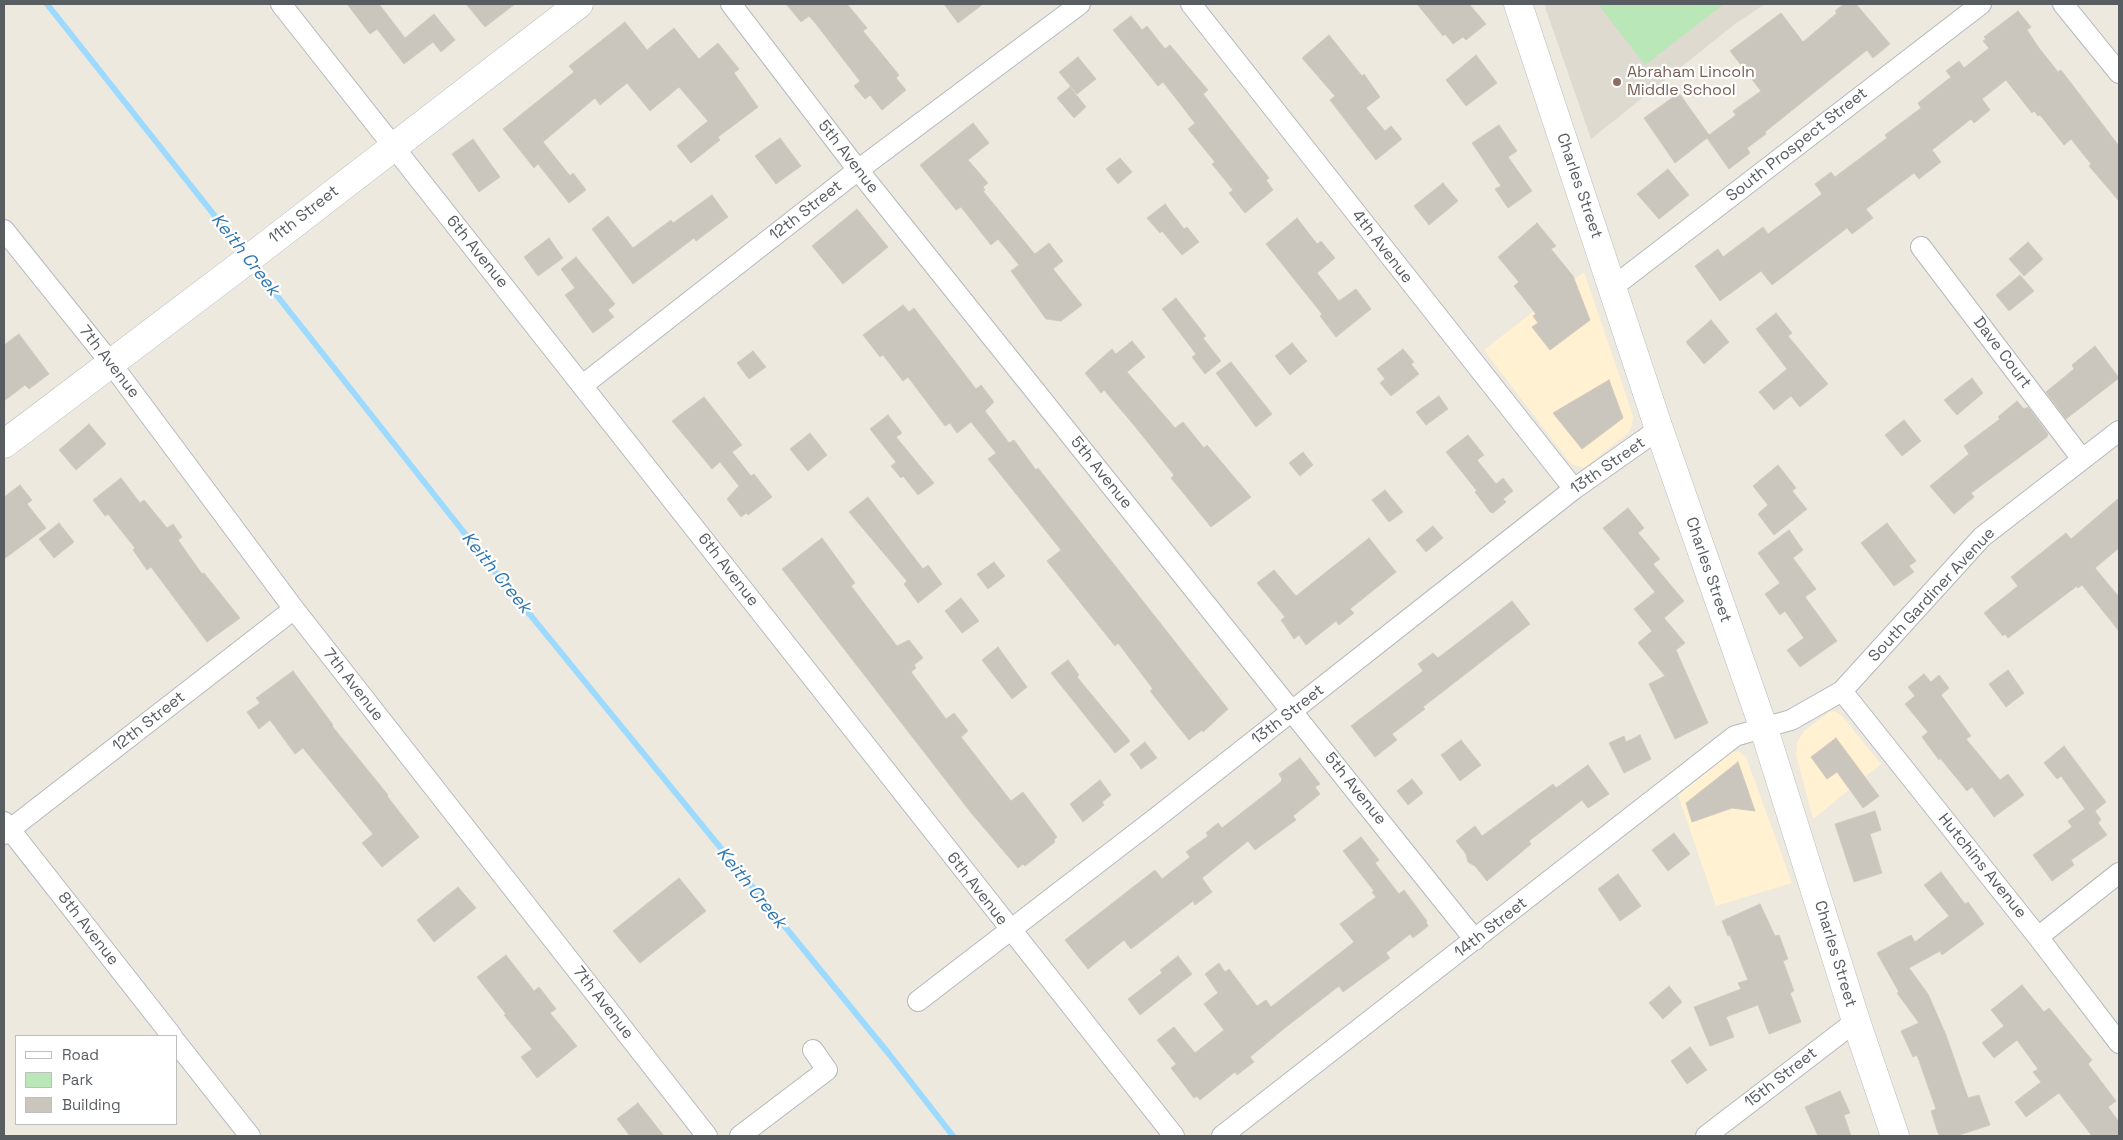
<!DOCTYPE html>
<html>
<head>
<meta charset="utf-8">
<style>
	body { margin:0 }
	#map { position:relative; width:2123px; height:1140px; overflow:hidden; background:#ede9de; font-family:"Space Grotesk",sans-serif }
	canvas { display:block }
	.frame { position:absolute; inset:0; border:5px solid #585d61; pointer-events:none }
	.legend { position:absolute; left:15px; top:1035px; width:162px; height:90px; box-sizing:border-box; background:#fff; border:1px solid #bcbec0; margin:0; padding:6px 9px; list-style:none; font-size:15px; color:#585d61 }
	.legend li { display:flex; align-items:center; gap:10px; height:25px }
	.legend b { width:25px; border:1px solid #bcbec0 }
</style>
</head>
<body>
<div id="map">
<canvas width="2123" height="1140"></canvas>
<div class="frame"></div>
<ul class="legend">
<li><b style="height:6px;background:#fff"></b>Road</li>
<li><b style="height:14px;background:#bae7b7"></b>Park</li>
<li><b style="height:14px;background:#cac5bd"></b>Building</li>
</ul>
</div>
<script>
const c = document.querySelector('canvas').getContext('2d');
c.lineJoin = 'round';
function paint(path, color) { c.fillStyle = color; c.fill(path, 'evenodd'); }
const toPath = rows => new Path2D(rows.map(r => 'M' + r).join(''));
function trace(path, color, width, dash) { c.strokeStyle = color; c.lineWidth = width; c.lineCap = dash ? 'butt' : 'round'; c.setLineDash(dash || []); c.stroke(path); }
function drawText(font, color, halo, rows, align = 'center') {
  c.font = font + ' "Space Grotesk",sans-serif'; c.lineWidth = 4.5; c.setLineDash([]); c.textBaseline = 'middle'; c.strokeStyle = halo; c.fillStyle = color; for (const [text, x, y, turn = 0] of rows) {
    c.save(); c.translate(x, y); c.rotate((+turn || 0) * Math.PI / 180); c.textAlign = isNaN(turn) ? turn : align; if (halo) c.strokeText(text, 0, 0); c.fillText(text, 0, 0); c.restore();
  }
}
const commercial = toPath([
	[1584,272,1633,416,1632,426,1628,433,1584,468,1571,464,1484,350],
	[1835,711,1841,715,1881,764,1813,819,1796,755,1797,742,1804,731,1829,712],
	[1738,751,1746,757,1792,883,1716,906,1678,795,1731,753]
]);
const education = toPath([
	[1544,4,1765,4,1735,24,1591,139]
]);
const green = toPath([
	[1598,4,1724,4,1645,65]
]);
const stream = toPath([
	[47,4,245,254],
	[252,264,496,573,889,1054,953,1136]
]);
const building = toPath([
	[347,4,379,4,405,38,434,14,455,40,441,52,433,42,404,64,377,29,370,34,347,4],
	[466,4,515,4,485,27,466,4],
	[786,4,847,4,867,28,863,31,899,75,896,78,906,90,882,110,870,95,865,99,854,86,860,81,816,24,809,16,801,22,786,4],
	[944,4,983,4,958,23,944,4],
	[1417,4,1469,4,1486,24,1466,40,1463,37,1453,44,1445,34,1443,36,1417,4],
	[1844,4,1856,4,1890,44,1873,58,1867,50,1765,132,1766,134,1747,148,1750,153,1729,169,1707,138,1675,163,1644,118,1679,93,1709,135,1736,115,1733,111,1761,91,1730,51,1781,13,1803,42,1837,13,1835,11,1844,4],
	[2018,11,2031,27,2027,30,2039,48,2058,72,2061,70,2119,146,2119,201,2089,166,2091,164,2071,139,2064,145,2040,115,2038,116,2034,111,2032,113,2006,80,1982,99,1990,110,1974,123,1971,119,1932,150,1941,162,1919,179,1914,173,1866,209,1873,218,1852,234,1847,228,1772,285,1761,271,1720,301,1695,266,1718,249,1723,257,1763,227,1768,234,1822,194,1815,184,1831,172,1835,177,1887,138,1885,135,1921,108,1918,103,1951,77,1946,71,1959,61,1964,68,1989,48,1983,41,1986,39,1984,37,2018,11],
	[1131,16,1142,30,1147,26,1165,49,1170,45,1191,70,1208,90,1203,94,1269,178,1266,180,1273,190,1245,213,1229,193,1233,190,1212,164,1215,162,1188,129,1195,123,1163,82,1158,86,1113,30,1131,16],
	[625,22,647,50,674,28,699,59,718,43,739,69,734,73,758,107,718,137,720,140,691,163,677,146,708,121,679,87,650,111,627,83,600,105,595,98,543,142,570,176,573,173,586,190,569,203,538,164,534,168,503,129,574,72,569,66,625,22],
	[1329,35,1362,76,1364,74,1380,97,1366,108,1385,131,1391,126,1402,139,1376,160,1330,100,1335,96,1302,58,1329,35],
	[1476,55,1497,83,1466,106,1446,80,1476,55],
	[1078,57,1096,79,1077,94,1059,72,1078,57],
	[1070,87,1086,107,1074,118,1057,98,1070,87],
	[973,123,989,143,968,160,988,183,983,187,985,190,983,191,1033,252,1035,254,1049,243,1063,261,1053,269,1082,305,1061,321,1046,319,1011,271,1019,265,998,239,991,245,961,207,956,210,920,165,973,123],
	[1499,125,1517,151,1508,157,1532,191,1508,208,1495,189,1501,186,1472,143,1499,125],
	[780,138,801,166,776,184,755,156,780,138],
	[473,139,500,177,479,192,452,154,473,139],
	[1120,158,1132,172,1118,184,1106,169,1120,158],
	[1668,169,1689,195,1659,219,1637,194,1668,169],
	[1443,183,1458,201,1429,225,1414,206,1443,183],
	[712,195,728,217,696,241,694,238,633,284,592,229,608,216,633,248,671,220,673,223,712,195],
	[1165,204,1184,229,1187,227,1199,242,1182,255,1162,231,1160,233,1147,218,1165,204],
	[857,209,888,247,843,284,812,246,857,209],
	[1297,218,1317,244,1321,241,1335,258,1317,273,1339,301,1356,289,1371,309,1336,337,1320,316,1322,314,1266,244,1297,218],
	[1537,223,1556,246,1551,249,1573,276,1590,320,1550,350,1532,327,1538,323,1533,316,1536,314,1514,286,1519,282,1498,257,1537,223],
	[549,238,563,258,538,276,524,257,549,238],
	[2028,242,2043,259,2024,276,2009,259,2028,242],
	[576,257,615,304,608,310,614,317,593,333,565,295,575,288,561,269,576,257],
	[2020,275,2034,291,2009,311,1996,295,2020,275],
	[1176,298,1206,336,1203,338,1221,361,1205,374,1192,357,1196,354,1162,309,1176,298],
	[903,305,909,312,914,308,976,389,981,385,994,402,985,411,1009,443,1014,440,1036,470,1038,468,1228,709,1203,732,1202,730,1189,740,1150,691,1153,689,1118,643,1115,646,1047,561,1061,550,988,459,996,453,971,422,957,433,950,423,945,426,908,377,903,381,883,355,880,357,863,335,903,305],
	[1776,313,1792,333,1788,336,1828,384,1800,407,1791,396,1774,410,1759,392,1787,369,1756,329,1776,313],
	[1711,320,1729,342,1704,364,1686,342,1711,320],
	[19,334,49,374,29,389,25,385,4,401,4,345,19,334],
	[1132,341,1145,357,1127,372,1175,428,1183,422,1204,448,1207,445,1251,497,1211,527,1171,478,1174,475,1133,424,1104,390,1101,393,1085,373,1112,349,1116,354,1132,341],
	[1292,343,1307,361,1290,375,1275,356,1292,343],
	[2095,346,2119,378,2066,419,2046,392,2074,369,2072,365,2095,346],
	[1403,349,1414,362,1411,364,1419,374,1391,396,1380,383,1385,379,1377,369,1403,349],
	[753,351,766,367,749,379,737,363,753,351],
	[1231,362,1272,414,1256,427,1216,373,1231,362],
	[1972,378,1983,393,1957,415,1944,400,1972,378],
	[1609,380,1623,418,1582,449,1553,413,1609,380],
	[1439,396,1448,409,1426,425,1416,412,1439,396],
	[704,397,742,445,732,452,751,476,754,474,772,497,748,515,746,513,741,517,727,499,739,486,720,462,712,469,672,421,704,397],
	[2017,401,2024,409,2028,407,2048,434,2047,437,1971,493,1974,497,1954,514,1930,486,1969,454,1964,446,2000,419,1998,417,2017,401],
	[888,415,902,433,896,437,934,483,918,495,903,476,901,478,891,466,896,462,870,429,888,415],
	[1904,420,1921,441,1902,456,1885,435,1904,420],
	[89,424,106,444,76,470,59,450,89,424],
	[810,433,827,455,808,471,790,449,810,433],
	[1468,435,1484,455,1477,460,1496,484,1503,478,1513,491,1503,499,1506,502,1493,513,1490,512,1475,492,1477,491,1446,452,1468,435],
	[1303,452,1313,465,1300,476,1289,463,1303,452],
	[1778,465,1796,488,1792,491,1807,509,1774,535,1758,514,1768,505,1753,486,1778,465],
	[121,478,140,503,144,500,167,528,173,524,182,537,178,540,202,574,204,573,240,618,207,642,151,567,147,570,133,550,135,548,108,514,105,516,93,500,121,478],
	[20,485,32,500,27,504,46,528,4,559,4,497,20,485],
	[1385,490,1403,512,1389,522,1372,500,1385,490],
	[868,497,923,569,928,565,942,584,918,603,904,584,907,581,849,512,868,497],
	[2119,498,2119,548,2095,568,2119,597,2119,631,2082,585,2078,588,2077,586,2008,638,2005,634,2003,636,1984,613,2018,586,2011,577,2066,533,2071,539,2119,498],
	[1628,508,1644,528,1638,533,1660,559,1653,564,1684,601,1664,618,1685,643,1676,650,1708,723,1675,739,1649,684,1665,676,1638,643,1652,631,1634,609,1655,592,1603,528,1628,508],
	[59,523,74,542,54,558,39,539,59,523],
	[1887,523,1916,561,1909,566,1914,572,1894,586,1861,543,1887,523],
	[1433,526,1443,538,1426,552,1416,540,1433,526],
	[1789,530,1803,550,1793,558,1816,589,1805,597,1837,641,1800,667,1787,650,1804,638,1785,611,1780,615,1765,594,1780,583,1758,553,1789,530],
	[822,538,855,583,851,586,897,646,909,640,923,658,914,665,916,668,911,672,946,719,954,713,968,731,961,737,1011,801,1023,792,1057,837,1054,840,1055,842,1025,866,1023,864,1018,868,972,814,782,569,822,538],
	[1369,538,1396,572,1350,609,1354,613,1339,625,1336,621,1306,645,1299,635,1294,639,1281,620,1285,617,1257,583,1274,570,1296,596,1369,538],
	[994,562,1005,576,988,589,977,574,994,562],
	[961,598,979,621,962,633,945,611,961,598],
	[1512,601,1530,624,1423,707,1425,709,1392,734,1397,740,1375,757,1351,726,1423,671,1418,664,1433,653,1438,658,1512,601],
	[998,647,1027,687,1012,699,982,660,998,647],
	[1068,660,1079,675,1077,677,1130,741,1115,753,1051,673,1068,660],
	[2008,670,2024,693,2006,707,1989,684,2008,670],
	[293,671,333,725,332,726,388,795,387,796,419,837,382,867,362,843,373,834,303,748,295,754,270,720,259,729,247,712,260,703,256,698,293,671],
	[1924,674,1931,682,1939,675,1949,688,1941,695,1971,736,1966,739,2000,780,2008,774,2024,795,1994,817,1972,787,1967,791,1940,758,1939,760,1922,737,1928,732,1905,704,1915,696,1908,687,1924,674],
	[1640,735,1651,759,1624,773,1609,743,1624,736,1626,742,1640,735],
	[1836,738,1879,796,1863,808,1837,772,1827,779,1811,757,1836,738],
	[1461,740,1481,765,1460,781,1441,755,1461,740],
	[1145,742,1157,758,1141,769,1130,754,1145,742],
	[2064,746,2106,802,2095,811,2101,820,2098,823,2107,835,2071,860,2074,865,2052,881,2033,855,2072,827,2068,821,2085,809,2061,776,2057,779,2044,763,2064,746],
	[1300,758,1320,784,1315,787,1320,794,1293,816,1296,820,1255,850,1248,841,1202,878,1212,892,1195,905,1193,901,1131,949,1124,940,1088,969,1065,940,1155,870,1162,879,1190,857,1186,852,1208,836,1206,833,1218,823,1222,828,1281,782,1282,779,1279,774,1300,758],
	[1738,762,1755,811,1732,808,1692,822,1686,803,1738,762],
	[1588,765,1609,794,1588,808,1582,800,1529,841,1531,844,1487,881,1475,866,1468,862,1466,854,1456,841,1475,826,1482,836,1553,784,1556,788,1588,765],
	[1412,779,1423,793,1408,805,1397,791,1412,779],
	[1100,780,1111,795,1102,802,1104,805,1083,822,1070,804,1100,780],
	[1875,811,1881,830,1870,834,1882,873,1854,882,1835,824,1875,811],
	[1674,833,1690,854,1668,871,1652,850,1674,833],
	[1361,837,1379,860,1375,863,1399,894,1404,890,1427,921,1426,922,1428,926,1413,938,1410,934,1386,953,1390,958,1343,992,1339,986,1286,1027,1250,1057,1254,1062,1237,1075,1235,1072,1200,1100,1197,1096,1194,1098,1171,1068,1176,1064,1157,1040,1174,1027,1195,1053,1224,1030,1204,1004,1218,993,1205,974,1219,963,1225,972,1229,969,1257,1006,1266,1000,1271,1007,1354,942,1340,924,1376,897,1372,892,1374,891,1343,851,1361,837],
	[1941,872,1965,904,1968,902,1984,924,1942,955,1940,951,1909,968,1928,994,1946,1035,1968,1098,1979,1095,1990,1125,1956,1136,1939,1136,1931,1111,1936,1109,1917,1055,1913,1057,1901,1031,1919,1023,1897,993,1899,992,1877,953,1911,935,1915,942,1949,916,1924,885,1941,872],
	[1618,874,1641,906,1620,921,1598,889,1618,874],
	[679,878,706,911,640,963,613,931,679,878],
	[458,887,476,908,434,942,417,920,458,887],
	[1760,904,1775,936,1779,935,1788,959,1783,961,1794,991,1790,993,1801,1022,1769,1034,1758,1005,1726,1017,1734,1037,1710,1046,1694,1007,1741,989,1738,983,1748,980,1730,935,1728,936,1722,921,1760,904],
	[506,955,534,991,539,987,556,1009,550,1013,577,1046,537,1078,521,1057,532,1049,504,1015,506,1014,477,977,506,955],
	[1178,956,1192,974,1140,1015,1128,999,1162,973,1160,970,1178,956],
	[2022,985,2044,1012,2049,1008,2092,1060,2088,1064,2116,1101,2108,1107,2119,1122,2119,1136,2092,1136,2059,1093,2026,1117,2015,1102,2041,1082,2033,1072,2038,1069,2017,1040,1994,1058,1982,1043,2004,1026,1991,1010,2022,985],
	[1669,986,1682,1002,1663,1019,1649,1003,1669,986],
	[1690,1047,1707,1070,1687,1084,1671,1061,1690,1047],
	[1840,1091,1850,1113,1844,1115,1851,1136,1818,1136,1805,1107,1840,1091],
	[638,1103,664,1136,630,1136,617,1119,638,1103]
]);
const minor = toPath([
	[281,4,1174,1136],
	[731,4,858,170,1475,940],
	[1191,4,1574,489],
	[2063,4,2119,73],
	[4,230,110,362,294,609,707,1136],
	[1921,247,2082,459],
	[1613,287,1981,4],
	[583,385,858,170,1080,4],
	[1842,691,2038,937,2119,1043],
	[4,822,172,1036],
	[4,834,294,609],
	[2038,937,2119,873],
	[918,1001,1156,818,1574,489,1659,429],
	[176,1042,250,1136],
	[740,1136,827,1070,813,1050],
	[1222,1136,1735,736,1791,720,1842,691,1982,537,2119,431],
	[1706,1136,1856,1021]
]);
const secondary = toPath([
	[1518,4,1659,429,1764,729,1856,1021,1895,1136],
	[4,444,233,271,579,4]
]);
const markers = [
	[1617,82,5,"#8d6e63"]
];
const educationNames = [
	["Abraham Lincoln",1627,73],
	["Middle School",1627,91]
];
const streetNames = [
	["South Prospect Street",1797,145,-38],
	["5th Avenue",848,157,52],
	["Charles Street",1579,186,71],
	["12th Street",806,211,-38],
	["11th Street",304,215,-38],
	["4th Avenue",1382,247,52],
	["6th Avenue",477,252,51],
	["Dave Court",2002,353,53],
	["7th Avenue",109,362,52],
	["13th Street",1608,466,-35],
	["5th Avenue",1101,473,51],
	["6th Avenue",728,570,52],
	["Charles Street",1708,570,71],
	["South Gardiner Avenue",1932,595,-47],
	["7th Avenue",353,685,52],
	["13th Street",1288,715,-38],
	["12th Street",149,722,-38],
	["5th Avenue",1355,789,51],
	["Hutchins Avenue",1982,866,51],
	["6th Avenue",977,889,52],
	["14th Street",1491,928,-38],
	["8th Avenue",88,929,52],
	["Charles Street",1835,954,73],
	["7th Avenue",603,1003,52],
	["15th Street",1781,1078,-38]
];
const waterNames = [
	["Keith Creek",245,255,52],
	["Keith Creek",496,573,51],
	["Keith Creek",751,888,51]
];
paint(commercial, '#fff1d1');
paint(education, '#dfdacf');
paint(green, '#bae7b7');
trace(stream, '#9cdaff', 6);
paint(building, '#cac5bd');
trace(building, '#d2cabc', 1);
trace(minor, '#b5b8bd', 22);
trace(secondary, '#b5babf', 29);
trace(minor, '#fff', 20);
trace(secondary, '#fff', 28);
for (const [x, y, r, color] of markers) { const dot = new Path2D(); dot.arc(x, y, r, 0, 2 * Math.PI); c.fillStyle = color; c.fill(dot); trace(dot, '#fff', 2); }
drawText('16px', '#785e54', '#fff', educationNames, 'left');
drawText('16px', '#585d61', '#fff', streetNames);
drawText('italic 18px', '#2f76b1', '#fff', waterNames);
</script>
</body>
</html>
